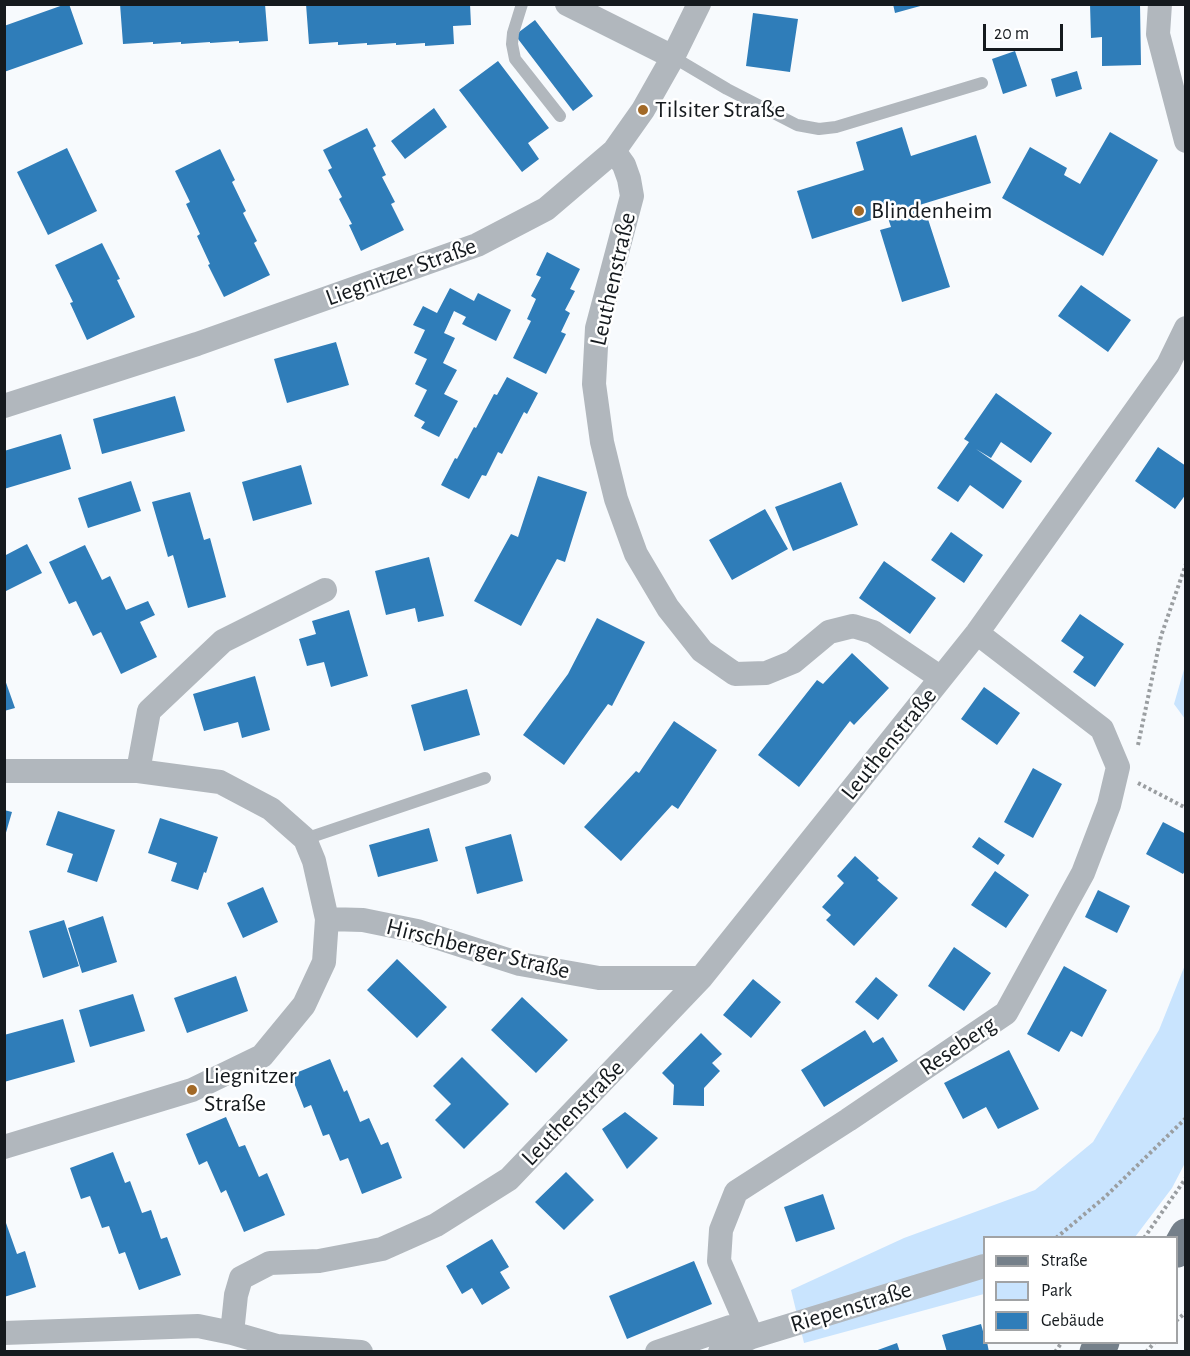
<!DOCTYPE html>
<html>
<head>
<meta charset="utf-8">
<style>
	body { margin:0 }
	#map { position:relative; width:1190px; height:1356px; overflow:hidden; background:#f7fafd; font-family:"Alegreya Sans",sans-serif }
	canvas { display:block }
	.frame { position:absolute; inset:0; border:6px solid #151a1e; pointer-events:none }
	.legend { position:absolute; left:983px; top:1236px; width:195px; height:108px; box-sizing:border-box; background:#fff; border:2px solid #a1a3a5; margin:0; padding:8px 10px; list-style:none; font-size:18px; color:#151a1e }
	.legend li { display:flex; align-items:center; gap:12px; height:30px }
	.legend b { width:30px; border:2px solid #a1a3a5 }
	.scale { position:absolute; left:983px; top:24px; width:80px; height:27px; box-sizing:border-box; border:3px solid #151a1e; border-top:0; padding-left:8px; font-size:18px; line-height:21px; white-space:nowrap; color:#151a1e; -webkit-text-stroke:4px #fff; paint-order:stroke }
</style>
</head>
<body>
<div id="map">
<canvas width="1190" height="1356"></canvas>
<div class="frame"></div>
<ul class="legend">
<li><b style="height:8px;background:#75808a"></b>Straße</li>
<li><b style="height:16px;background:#c9e4fe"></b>Park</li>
<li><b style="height:16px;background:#2f7db9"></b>Gebäude</li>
</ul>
<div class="scale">20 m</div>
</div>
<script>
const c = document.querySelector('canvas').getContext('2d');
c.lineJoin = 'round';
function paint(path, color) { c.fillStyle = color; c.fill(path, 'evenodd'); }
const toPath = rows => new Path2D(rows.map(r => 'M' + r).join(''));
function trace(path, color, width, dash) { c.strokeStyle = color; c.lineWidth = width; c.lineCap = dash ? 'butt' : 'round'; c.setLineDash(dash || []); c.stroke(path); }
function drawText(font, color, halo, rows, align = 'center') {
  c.font = font + ' "Alegreya Sans",sans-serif'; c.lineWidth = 5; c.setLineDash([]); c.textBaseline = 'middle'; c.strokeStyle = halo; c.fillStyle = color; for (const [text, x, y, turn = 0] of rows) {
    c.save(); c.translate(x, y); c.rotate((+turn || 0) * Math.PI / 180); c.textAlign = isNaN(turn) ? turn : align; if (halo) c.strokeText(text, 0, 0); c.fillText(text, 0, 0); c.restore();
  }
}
const green = toPath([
	[1185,666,1185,719,1174,704],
	[1185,965,1185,1163,1172,1188,1135,1237,984,1238,984,1294,804,1343,791,1290,904,1238,1035,1190,1093,1142,1159,1030]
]);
const building = toPath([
	[66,4,69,4,83,44,4,72,4,26],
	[120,4,265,4,268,41,239,43,239,41,210,43,210,42,181,44,181,42,153,44,153,42,123,44],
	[306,4,470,4,471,25,453,26,454,44,425,46,425,43,396,45,396,43,367,45,367,43,338,45,338,42,309,44],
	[893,4,924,4,924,5,895,13],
	[1090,4,1140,4,1141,65,1102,66,1102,37,1091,38],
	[753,13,798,19,790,72,746,66],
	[535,20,593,96,573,111,515,35],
	[1015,51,1027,86,1003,94,992,59],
	[498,61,549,128,528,143,539,159,522,172,459,90],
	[1077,71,1082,89,1056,97,1051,79],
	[434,108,447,127,405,159,391,141],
	[902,127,911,156,976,135,991,183,913,207,916,219,927,216,950,287,902,302,880,230,891,227,887,215,812,239,797,191,864,170,856,142],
	[367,128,376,146,373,148,386,175,382,177,395,202,391,204,404,230,361,251,349,225,352,224,339,199,342,197,328,170,332,168,323,150],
	[1110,132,1158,160,1103,256,1002,198,1030,147,1067,168,1064,175,1080,184],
	[67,148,97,211,48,235,17,172],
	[220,149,235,180,232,182,246,211,243,213,257,241,254,243,270,275,224,297,208,265,210,264,197,236,200,234,186,204,190,202,175,171],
	[102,243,120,279,117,280,135,317,87,340,70,303,73,302,55,265],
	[547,252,580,269,570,289,575,291,565,310,570,313,561,332,566,334,546,374,513,358,531,321,527,319,536,299,531,296,541,277,536,275],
	[1081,285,1131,320,1108,352,1058,316],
	[450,288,474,301,478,293,511,310,496,341,462,324,466,317,454,311,444,333,455,338,443,363,457,370,444,394,458,401,439,437,421,428,425,422,414,416,427,390,415,384,427,359,414,353,425,330,413,325,423,306,437,313],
	[336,342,349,385,287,403,274,359],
	[507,377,538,393,527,414,524,412,502,454,498,452,486,476,482,475,469,499,441,485,455,458,457,459,474,427,476,428,494,394,497,395],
	[996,393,1052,433,1031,463,1001,442,991,458,976,449,1022,481,1003,509,970,485,958,502,937,488,969,442,964,439],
	[175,396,185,431,102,454,93,419],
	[61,434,71,469,4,489,4,451],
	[1158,447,1186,466,1186,494,1175,509,1135,481],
	[301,465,312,504,253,521,242,482],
	[538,476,587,492,565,562,557,559,521,626,474,601,511,534,518,537],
	[131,481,141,511,88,528,78,498],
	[841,482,858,525,793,551,775,507],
	[190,492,204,540,210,538,226,597,188,608,173,555,168,557,152,502],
	[765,509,788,549,732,580,709,540],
	[951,532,983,555,964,583,931,560],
	[27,544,42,573,4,592,4,556],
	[85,545,102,580,110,576,126,610,148,601,155,615,140,622,157,657,121,674,101,632,93,636,76,601,69,604,49,562],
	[429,557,444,616,418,622,415,608,386,615,375,571],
	[884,561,936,598,910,634,859,598],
	[349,610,368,676,331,687,324,662,307,666,299,639,316,634,312,621],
	[1080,614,1124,644,1095,687,1073,672,1084,657,1061,641],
	[597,618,645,642,612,706,608,704,564,765,523,735,568,674],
	[852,653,889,688,854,725,850,721,799,787,758,755,817,680,823,684],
	[255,676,270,730,242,738,238,722,204,731,193,694],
	[4,677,15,708,4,711],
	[984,687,1020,713,997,745,961,719],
	[467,689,480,735,424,751,411,705],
	[674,721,717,750,678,809,672,805,621,861,584,827,636,771,639,773],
	[1033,768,1062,784,1033,838,1004,822],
	[4,810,12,812,5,836,4,836],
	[58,811,115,830,97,882,67,872,73,854,46,845],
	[160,818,218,837,206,873,204,872,198,890,171,881,177,863,148,853],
	[1163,822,1186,834,1186,869,1183,874,1146,854],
	[429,828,438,861,378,877,369,845],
	[511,834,523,881,477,894,465,847],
	[979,837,1005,855,998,865,972,847],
	[855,856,879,878,877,880,898,898,854,946,826,920,831,915,822,907,844,883,837,876],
	[995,871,1029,895,1006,928,971,905],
	[263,887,278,922,243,938,227,903],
	[1098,890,1130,906,1117,933,1085,917],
	[103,916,117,962,82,973,68,928],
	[64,920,79,966,43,978,29,931],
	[954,947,991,973,964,1011,928,986],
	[397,959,447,1007,417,1038,367,990],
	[1064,966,1107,990,1082,1037,1071,1031,1059,1052,1027,1034],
	[236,976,248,1011,187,1033,174,998],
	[876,977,898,995,878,1020,855,1002],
	[753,979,781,1002,751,1038,723,1015],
	[133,994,145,1031,90,1047,79,1010],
	[522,997,568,1040,536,1073,491,1030],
	[63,1019,75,1062,4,1082,4,1035],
	[865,1030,873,1043,883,1037,898,1061,824,1107,801,1070],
	[701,1033,722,1054,712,1063,720,1071,704,1088,704,1106,673,1105,674,1085,662,1073],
	[1009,1050,1039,1109,998,1129,986,1107,963,1119,944,1083],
	[462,1057,509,1104,464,1149,435,1120,451,1104,433,1086],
	[330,1059,344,1092,347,1090,360,1122,369,1118,381,1145,388,1142,402,1178,362,1194,348,1158,340,1161,329,1134,323,1136,311,1105,304,1108,291,1075],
	[625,1112,658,1138,627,1169,602,1129],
	[226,1117,239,1147,245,1145,259,1177,267,1173,285,1215,244,1232,226,1190,221,1193,207,1161,199,1165,186,1134],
	[113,1152,125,1183,130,1181,142,1213,151,1210,161,1239,167,1237,181,1275,139,1290,125,1252,119,1254,109,1226,102,1228,90,1196,81,1199,70,1168],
	[566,1172,594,1200,564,1230,535,1202],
	[823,1194,835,1229,796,1242,784,1207],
	[4,1223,6,1223,17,1254,25,1251,36,1287,4,1297],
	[492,1239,509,1267,500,1272,510,1288,482,1305,472,1288,462,1294,446,1266],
	[694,1261,712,1304,627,1339,609,1296],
	[981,1324,984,1335,984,1342,987,1342,989,1352,947,1352,942,1335],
	[897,1343,900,1352,875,1352,875,1351]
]);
const path = toPath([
	[1138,745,1161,636,1186,564],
	[1138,783,1186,808],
	[1056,1238,1105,1197,1186,1118],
	[1144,1238,1186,1178],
	[1176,1321,1186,1312],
	[1055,1352,1062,1342],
	[1146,1352,1155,1342]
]);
const lane = toPath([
	[522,4,513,33,512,44,515,59,560,116],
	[673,57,727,89,797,125,819,129,836,127,982,83],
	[305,839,485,778]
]);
const street = toPath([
	[567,4,673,57],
	[1160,4,1158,34,1186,141],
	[614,151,624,165,629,179,632,196,597,328,594,384,602,442,616,499,636,554,668,608,702,651,735,674,766,673,793,662,829,632,853,626,873,632,941,678],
	[4,406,197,344,477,245,546,209,614,151,643,110,673,57,699,4],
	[4,771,138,771,220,782,271,809,305,839,314,861,327,919,324,962,304,1005,262,1056,192,1090,4,1147],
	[138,771,149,711,223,641,325,590],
	[327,919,363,920,417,931,520,964,599,978,701,978],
	[4,1333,198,1326,232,1333,277,1346,361,1352],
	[232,1333,236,1295,241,1278,270,1263,319,1261,382,1249,436,1225,509,1179,701,978,977,633,1168,365,1186,328],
	[752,1337,719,1261,721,1230,736,1192,848,1120,1006,1013,1083,873,1109,805,1118,767,1102,729,977,633],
	[657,1352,730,1327,752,1337],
	[720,1352,752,1337,984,1266]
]);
const primary = toPath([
	[1177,1251,1186,1235],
	[1096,1352,1103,1342]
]);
const markers = [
	[643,110,6,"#a26927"],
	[859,211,6,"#a26927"],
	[192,1090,6,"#a26927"]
];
const poiNames = [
	["Tilsiter Straße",655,110],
	["Blindenheim",871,211],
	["Liegnitzer",204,1076],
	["Straße",204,1104]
];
const streetNames = [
	["Liegnitzer Straße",401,272,-20],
	["Leuthenstraße",613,279,-77],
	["Leuthenstraße",889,744,-51],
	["Hirschberger Straße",478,949,14],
	["Reseberg",958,1046,-34],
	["Leuthenstraße",573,1113,-46],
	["Riepenstraße",851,1307,-17]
];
paint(green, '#c9e4fe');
paint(building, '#2f7db9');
trace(path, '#9a9ea1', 4, [3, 3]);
trace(lane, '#b1b7bd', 12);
trace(street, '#b1b7bd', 24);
trace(primary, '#75808a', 33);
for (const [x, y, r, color] of markers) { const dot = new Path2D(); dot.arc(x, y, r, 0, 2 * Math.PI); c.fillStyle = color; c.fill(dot); trace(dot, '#fff', 2); }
drawText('24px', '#151a1e', '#fff', poiNames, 'left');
drawText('24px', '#151a1e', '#fff', streetNames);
</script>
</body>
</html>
